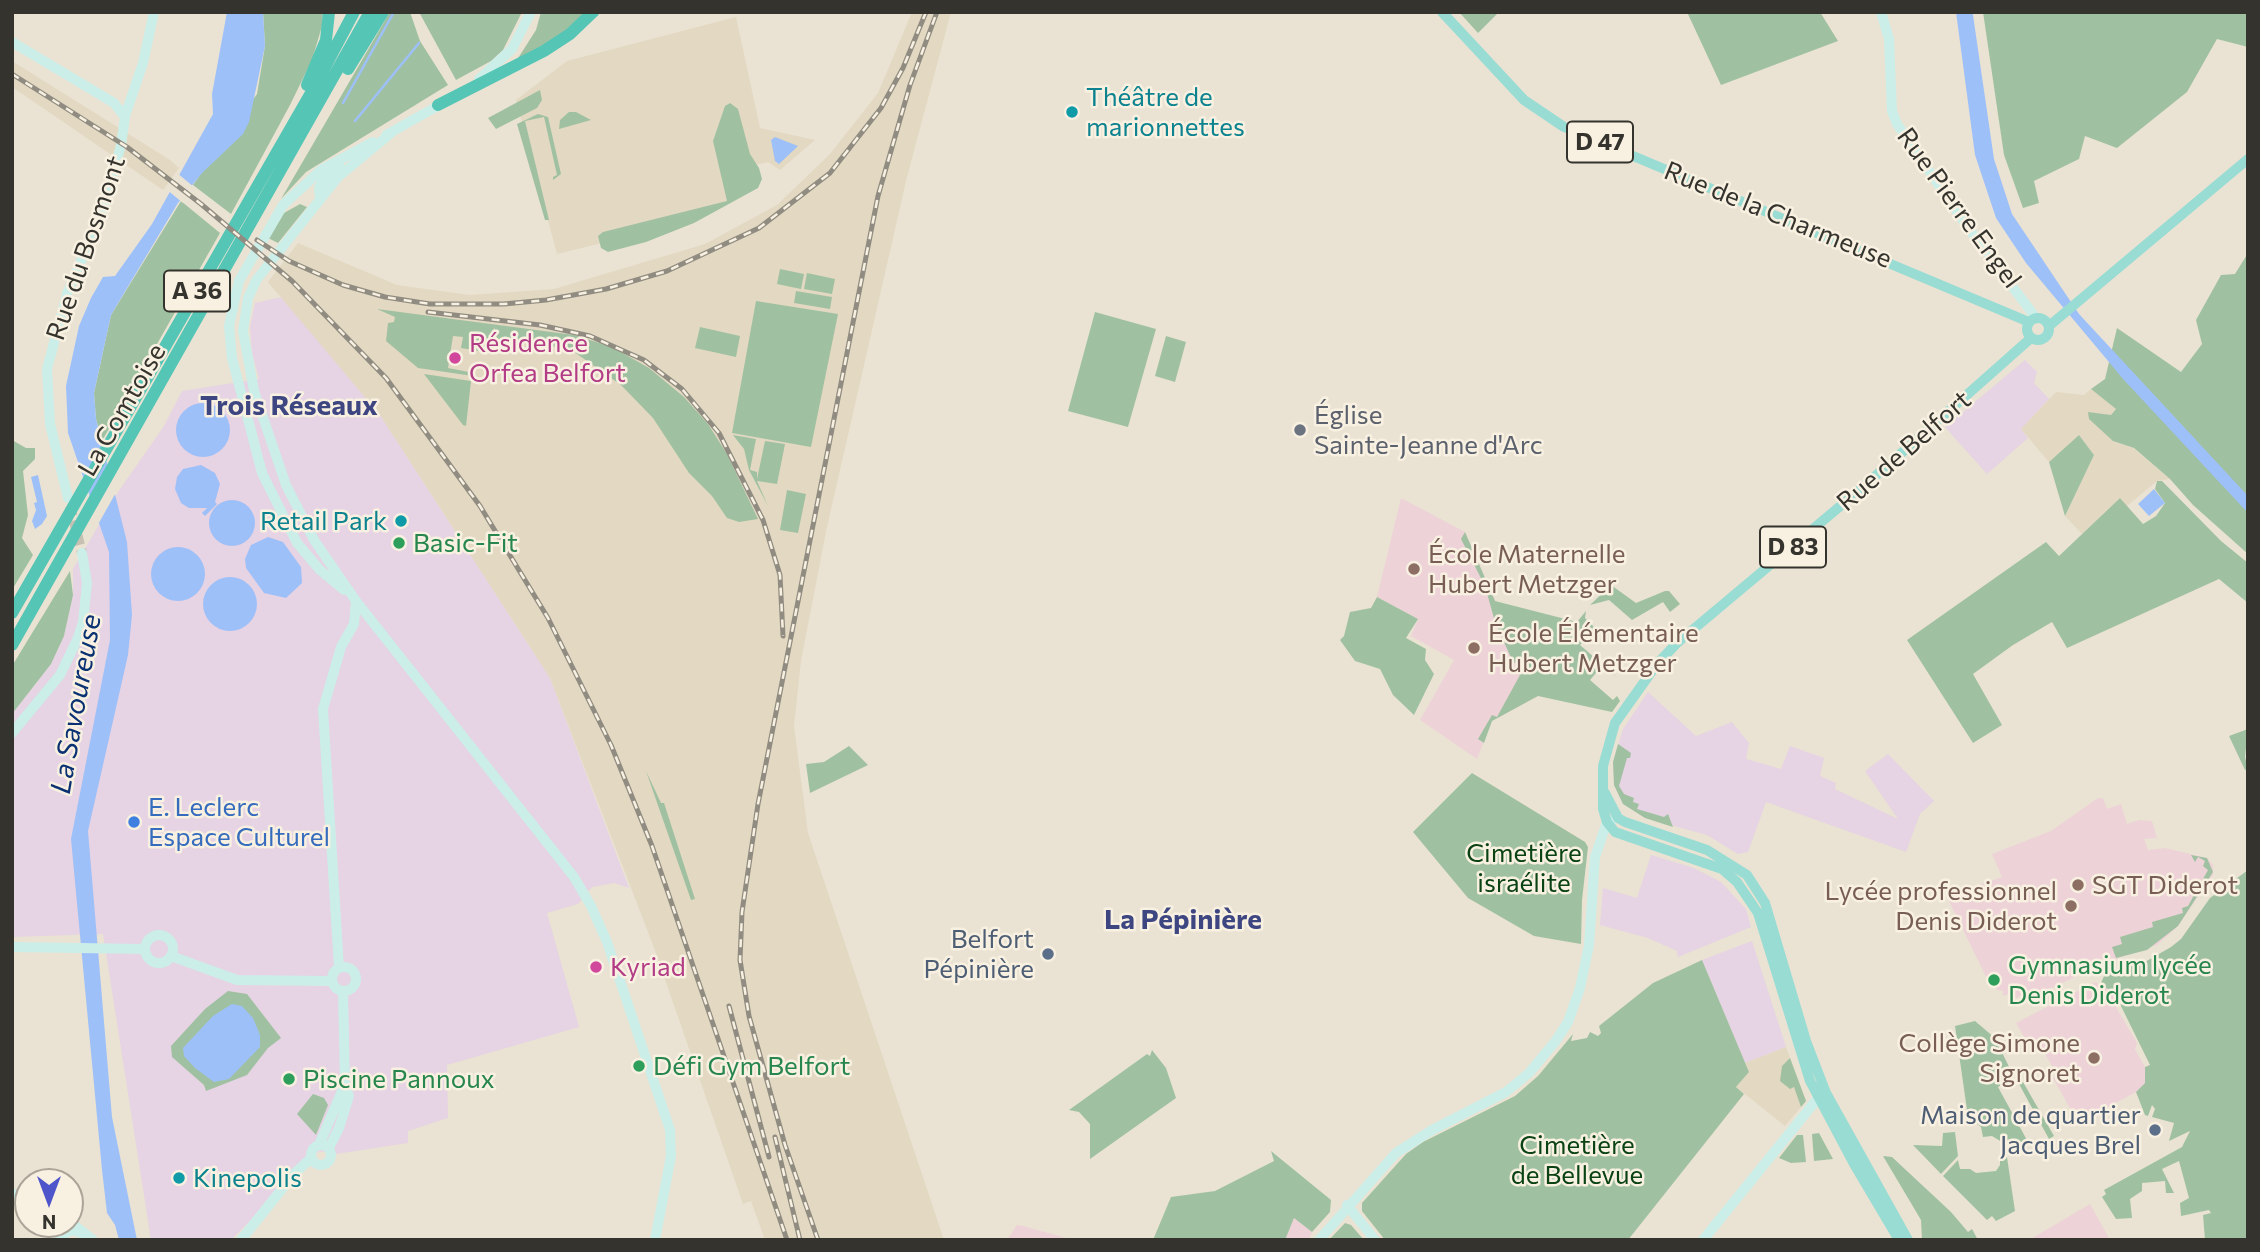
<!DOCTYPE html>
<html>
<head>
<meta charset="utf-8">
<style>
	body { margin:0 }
	#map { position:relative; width:2260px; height:1252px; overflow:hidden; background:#eae3d3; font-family:Commissioner,sans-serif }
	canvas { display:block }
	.frame { position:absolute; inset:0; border:14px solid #35332d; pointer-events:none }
	.north { position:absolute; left:14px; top:1168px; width:70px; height:70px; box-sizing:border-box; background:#f8f0e1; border:2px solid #aaa499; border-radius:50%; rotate:180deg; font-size:19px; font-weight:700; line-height:28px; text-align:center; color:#35332d }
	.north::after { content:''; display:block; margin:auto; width:24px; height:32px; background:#4e55cb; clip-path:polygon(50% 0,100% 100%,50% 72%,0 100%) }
</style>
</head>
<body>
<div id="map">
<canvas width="2260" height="1252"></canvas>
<div class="frame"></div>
<div class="north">N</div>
</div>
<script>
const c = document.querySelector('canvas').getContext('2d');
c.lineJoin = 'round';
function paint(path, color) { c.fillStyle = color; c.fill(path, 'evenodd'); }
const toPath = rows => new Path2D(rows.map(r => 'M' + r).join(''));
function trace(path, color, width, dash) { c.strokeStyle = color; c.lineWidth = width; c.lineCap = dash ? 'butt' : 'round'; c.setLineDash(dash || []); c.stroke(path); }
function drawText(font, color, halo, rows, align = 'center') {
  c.font = font + ' Commissioner,sans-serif'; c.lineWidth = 5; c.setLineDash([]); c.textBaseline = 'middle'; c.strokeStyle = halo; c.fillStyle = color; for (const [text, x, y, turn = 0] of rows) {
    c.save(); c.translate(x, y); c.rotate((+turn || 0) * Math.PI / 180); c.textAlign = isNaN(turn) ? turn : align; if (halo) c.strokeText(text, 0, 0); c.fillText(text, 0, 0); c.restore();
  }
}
const commercial = toPath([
	[282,297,380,415,550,678,629,888,614,883,592,887,578,904,547,913,579,1027,447,1065,448,1118,408,1131,408,1143,336,1154,319,1151,231,1240,151,1240,103,934,12,937,12,714,51,664,64,636,73,595,73,569,118,492,164,426,182,391,259,379,252,353,250,327,255,303],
	[2025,360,2037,372,2034,383,2049,399,2021,429,2028,438,1987,474,1945,427],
	[1648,692,1696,736,1732,722,1749,743,1746,759,1781,769,1790,746,1824,758,1820,776,1836,783,1835,789,1898,819,1865,771,1888,754,1934,801,1920,814,1906,852,1766,802,1748,852,1738,854,1707,835,1645,818,1623,804,1614,785,1613,762,1623,729],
	[1651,855,1694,868,1721,882,1746,909,1751,927,1678,957,1677,951,1648,938,1600,925,1603,888,1637,898],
	[1752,941,1786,1047,1745,1063,1702,960]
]);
const built = toPath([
	[912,12,951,12,907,177,827,527,801,661,794,726,808,833,944,1240,765,1240,751,1201,743,1204,653,945,550,678,380,415,268,282,298,243,397,285,470,295,554,289,705,244,777,205,830,154,878,93],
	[736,17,760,128,815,140,780,170,768,162,755,165,755,188,684,223,557,254,516,100,567,61],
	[12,61,170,160,179,168,163,190,12,87],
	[2091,389,2116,409,2111,415,2113,441,2133,448,2170,479,2157,481,2127,506,2120,498,2082,534,2065,516,2094,455,2079,435,2049,462,2021,429,2056,392,2084,395],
	[1786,1047,1806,1101,1785,1126,1736,1087,1749,1072,1745,1063]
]);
const education = toPath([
	[1401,498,1465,532,1538,696,1492,721,1477,759,1420,720,1454,660,1411,636,1418,619,1377,597],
	[2098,798,2103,798,2107,809,2121,804,2127,824,2139,820,2152,821,2157,838,2144,839,2148,850,2165,848,2207,858,2213,865,2213,875,2178,926,2157,945,2107,962,2102,959,2088,966,2085,972,2033,997,2024,994,2012,1000,2009,994,2003,996,2003,991,1997,990,1995,985,1991,987,1947,897,2002,877,1992,854,2051,831],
	[2095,982,2119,994,2124,1002,2116,1007,2137,1043,2135,1049,2145,1067,2145,1083,2136,1092,2078,1123,2053,1078,2057,1075,2043,1050,2027,1042,2016,1023],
	[2090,1204,2110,1240,2029,1240],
	[1294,1218,1312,1232,1309,1240,1285,1240],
	[1017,1225,1023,1226,1073,1240,1007,1240]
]);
const green = toPath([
	[263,12,323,12,322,26,312,60,290,105,231,214,193,185,257,94,265,46],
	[390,12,410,12,420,41,448,85,306,172,281,199],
	[419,12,522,12,503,50,491,61,456,80],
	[541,12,588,12,566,34,513,66,536,30],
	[1459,12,1499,12,1478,33],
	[1687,12,1820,12,1838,41,1721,85],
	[1983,12,2248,12,2248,47,2217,39,2187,92,2117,148,2085,136,2079,159,2034,181,2039,203,2023,208,2004,155],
	[540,90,542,100,537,108,496,129,488,118],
	[730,103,738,109,750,154,759,168,762,179,758,188,694,223,646,242,608,252,601,248,598,236,603,232,727,201,713,141,725,106],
	[569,112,576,112,591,120,559,129,560,120],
	[538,114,548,117,561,174,553,180,553,177,557,175,544,117,525,121,549,220,545,220,517,124],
	[181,201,220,233,102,441,96,419,94,393,111,315],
	[300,204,307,207,278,243,268,238,284,213],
	[2248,253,2248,554,2193,505,2170,479,2134,448,2113,441,2089,419,2088,412,2111,415,2116,409,2091,389,2105,379,2117,328,2181,372,2202,344,2196,320,2221,275,2235,274],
	[780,269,804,274,801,289,777,284],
	[807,273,835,279,832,294,804,289],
	[796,291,832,297,830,309,794,303],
	[756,301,838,314,811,447,732,433],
	[377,309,574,335,612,347,649,368,684,397,708,424,727,454,758,519,739,522,727,518,712,496,689,473,653,418,621,385,570,349,531,343,511,344,497,339,494,327,492,353,461,348,463,337,453,336,448,368,474,373,473,376,418,368,386,341,388,323,394,322,395,317],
	[1095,312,1156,329,1128,427,1068,411],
	[700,327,740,336,736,357,695,348],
	[1166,336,1186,342,1175,382,1155,376],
	[424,374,471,381,466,426,463,425],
	[733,435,756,439,750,470,757,472,757,479,765,441,785,444,777,484,757,481,768,506,749,470,744,449],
	[2079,435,2094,455,2065,516,2049,462],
	[12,440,26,448,35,448,35,459,23,471,28,515,22,538,33,555,12,590],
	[2157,481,2162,481,2221,541,2248,563,2248,603,2219,579,2067,648,2052,622,2013,645,1973,674,2002,725,1973,743,1907,640,2046,542,2059,556,2120,498,2143,524,2156,516,2165,503,2155,489],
	[787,490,806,494,798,533,780,530],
	[1465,532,1495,601,1577,622,1586,611,1585,618,1595,628,1580,645,1617,677,1602,666,1590,680,1613,700,1617,696,1620,701,1612,712,1538,696,1492,721,1484,743,1478,739,1492,715,1497,717,1520,675,1514,672,1518,664,1513,662,1495,622,1485,586,1461,539],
	[70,571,73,595,64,636,51,664,12,714,12,666],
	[1611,585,1636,603,1665,591,1669,591,1680,604,1670,612,1663,602,1632,620,1609,600,1590,605],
	[1377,597,1418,619,1406,638,1426,649,1425,660,1434,674,1414,715,1393,695,1380,669,1355,661,1340,640,1344,636,1350,612,1371,608],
	[2248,729,2245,757,2248,769,2245,770,2229,736],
	[1618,744,1631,753,1630,758,1627,758,1619,786,1624,794,1634,798,1633,802,1639,804,1637,809,1664,817,1668,814,1673,827,1645,818,1623,804,1614,785,1613,762],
	[849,746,868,765,810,793,806,764,824,762],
	[646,771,661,803,664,803,695,899,691,900],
	[1472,773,1585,842,1588,847,1582,900,1581,944,1534,936,1468,898,1413,832],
	[2191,855,2207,858,2213,872,2178,926,2147,950,2116,958,2112,947,2122,944,2120,937,2153,927,2152,922,2183,913,2182,908,2188,906,2208,870,2203,866,2205,861,2198,857,2195,862],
	[2248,870,2248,1240,2205,1240,2203,1215,2211,1213,2209,1210,2181,1216,2180,1203,2189,1198,2179,1161,2162,1169,2174,1193,2166,1193,2165,1181,2142,1183,2142,1191,2130,1199,2132,1218,2116,1219,2102,1197,2106,1194,2104,1190,2182,1147,2190,1131,2169,1141,2174,1123,2152,1117,2155,1109,2152,1105,2148,1116,2145,1115,2136,1092,2145,1083,2145,1067,2150,1065,2120,1004,2123,1002,2119,994,2100,985,2105,974,2145,962,2171,947,2181,939,2210,898],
	[1702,960,1749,1072,1736,1087,1744,1094,1628,1240,1385,1240,1362,1211,1362,1203,1406,1154,1423,1142,1515,1096,1538,1076,1573,1034,1571,1041,1587,1038,1590,1032,1598,1036,1601,1033,1599,1026,1653,983],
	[228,991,247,994,281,1038,268,1048,247,1075,206,1091,204,1085,172,1057,171,1046,205,1009],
	[1975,1021,1995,1038,2014,1077,1998,1087,2028,1142,2005,1144,1992,1136,1983,1137,1981,1127,1968,1117,1955,1026],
	[1152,1050,1166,1068,1176,1098,1090,1159,1090,1124,1079,1112,1069,1110,1147,1054,1150,1056],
	[1790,1058,1806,1101,1801,1107,1794,1087,1790,1089,1780,1081,1782,1066],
	[2023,1082,2054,1136,2049,1139,2019,1084],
	[313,1094,324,1098,328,1105,316,1135,297,1114],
	[1955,1132,1958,1156,1941,1174,1913,1145,1942,1146,1943,1133],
	[1819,1133,1833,1159,1814,1161,1812,1134],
	[1797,1135,1803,1135,1806,1162,1791,1163,1779,1158],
	[1271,1151,1331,1200,1330,1212,1312,1232,1294,1218,1285,1240,1153,1240,1171,1197,1215,1191,1274,1161],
	[1883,1156,1892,1157,1951,1212,1968,1232,1972,1229,1978,1240,1922,1240,1921,1220],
	[2007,1157,2015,1211,1996,1221,1992,1216,1987,1220,1943,1176,1958,1160,1960,1169,1970,1169,1976,1173,1996,1171,2000,1165,2000,1158],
	[1345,1223,1351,1225,1364,1240,1329,1240]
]);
const water = toPath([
	[227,12,263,12,265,46,249,122,243,134,202,173,178,203,111,315,94,393,96,419,127,542,132,615,128,655,88,831,112,1117,137,1240,119,1240,115,1225,107,1213,102,1170,71,839,110,640,109,552,68,433,66,386,79,326,91,298,103,277,115,276,152,224,213,114,212,94],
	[1956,12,1972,12,1973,15,1994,159,2012,214,2079,314,2248,496,2248,513,2124,380,2026,263,1996,218,1975,155],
	[775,137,798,146,779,164,775,161,771,140],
	'176 430a27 27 0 1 1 54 0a27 27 0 1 1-54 0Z',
	[201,465,215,473,220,484,215,502,217,504,205,516,202,513,207,508,189,508,181,503,175,489,177,477,183,469],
	[38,475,47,516,42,524,35,529,32,521,36,510,34,503,37,502,31,477],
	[2154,489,2165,503,2149,516,2138,504],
	'209 523a23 23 0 1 1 46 0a23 23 0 1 1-46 0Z',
	[268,537,283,542,301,567,302,583,286,598,264,593,246,568,245,559,251,545],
	'151 574a27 27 0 1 1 54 0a27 27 0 1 1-54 0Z',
	'203 604a27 27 0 1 1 54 0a27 27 0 1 1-54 0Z',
	[232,1004,242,1006,253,1018,260,1035,260,1047,229,1079,214,1082,195,1068,184,1056,183,1048,213,1016]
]);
const pier = toPath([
	[176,172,195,188,183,203,166,189],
	[110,462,118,489,96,528,87,503]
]);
const stream = toPath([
	[455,12,456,13],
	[343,103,394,12],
	[355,121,419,43]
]);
const secondaryTunnel = toPath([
	[70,506,82,553]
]);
const secondary = toPath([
	[1881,12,1889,39,1892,111,1897,124,1969,229,2036,318],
	[12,42,114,103,125,117,121,145,105,204,67,294,47,369,50,424,68,498],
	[479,79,512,49,531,12],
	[125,116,143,63,154,12],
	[391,133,338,177,257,279,248,298,243,331,254,391,286,485,314,540,356,601,574,877,591,906,607,942,670,1130,671,1156,655,1240],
	[386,135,443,103],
	[320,198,319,188,323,180,339,165],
	[344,590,320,570,297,543,262,473,232,358,229,326,239,281,283,205,321,170,373,142],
	[12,733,60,675,77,640,83,622,87,583,82,553],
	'145 949a14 14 0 1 1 28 0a14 14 0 1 1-28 0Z',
	[12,947,145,949],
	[171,956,237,980,332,981],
	'332 979a12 12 0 1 1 24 0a12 12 0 1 1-24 0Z',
	[339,968,323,709,341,647,354,624,356,601],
	'311 1155a10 10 0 1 1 20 0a10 10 0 1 1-20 0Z',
	[319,1145,345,1084],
	[329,1148,339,1128,349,1096,345,1084,343,991],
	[12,1193,28,1203],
	[1347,1205,1375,1240],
	[70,1222,93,1240],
	[58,1238,72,1230,87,1235],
	[241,1240,294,1174,311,1158],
	[1319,1240,1396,1153,1432,1130,1506,1092,1529,1073,1555,1042,1568,1022,1580,988,1589,945,1595,857,1607,822,1611,821],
	[1703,1240,1818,1098]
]);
const primary = toPath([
	[1442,12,1524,100,1564,127,2029,322],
	'2027 329a11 11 0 1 1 22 0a11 11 0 1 1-22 0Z',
	[2049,326,2248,159],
	[1605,793,1618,818,1625,822,1707,850,1747,875,1765,903,1806,1041,1826,1093,1908,1240],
	[1899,1240,1854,1164,1810,1081,1758,913,1737,882,1722,869,1615,832,1607,822,1603,809,1603,766,1615,723,1657,664,1677,643,1863,487,2031,338]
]);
const highway = toPath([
	[348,69,383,12],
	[307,85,326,40,329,12],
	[438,105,544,51,570,34,593,12],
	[12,613,315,86,354,12],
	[12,645,370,12]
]);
const rail = toPath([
	[12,74,127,147,201,204,292,281,386,378,480,506,548,618,611,745,652,846,787,1240],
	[257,240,289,261,343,285,385,297,430,304,504,304,546,300,606,289,667,271,759,228,830,173,881,108,903,68,926,12],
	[428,312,540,325,590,336,644,360,682,389,719,433,763,520,780,575,783,636],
	[729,1006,769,1157],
	[775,1137,800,1240],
	[818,1240,785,1145,749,1016,740,960,742,912,758,804,878,196,910,85,937,12]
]);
const markers = [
	[1072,112,7,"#0f9aa8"],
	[455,358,7,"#d1479c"],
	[1300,430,7,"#6b7280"],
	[401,521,7,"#0f9aa8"],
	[399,543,7,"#2e9e5b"],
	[1414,569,7,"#8d6e63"],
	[1474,648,7,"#8d6e63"],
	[134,822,7,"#3f7fe0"],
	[2078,885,7,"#8d6e63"],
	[2071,906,7,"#8d6e63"],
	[1048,954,7,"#5c6f8a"],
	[596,967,7,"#d1479c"],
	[1994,980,7,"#2e9e5b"],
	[2094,1058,7,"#8d6e63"],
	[639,1066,7,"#2e9e5b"],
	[289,1079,7,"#2e9e5b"],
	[2155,1130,7,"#5c6f8a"],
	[179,1178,7,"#0f9aa8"]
];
const shields = [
	[1600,142,66],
	[197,291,66],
	[1793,547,66]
];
const shieldNames = [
	["D 47",1600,142],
	["A 36",197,291],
	["D 83",1793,547]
];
const cultureNames = [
	["Théâtre de",1086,97],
	["marionnettes",1086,127],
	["Retail Park",387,521,"right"],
	["Kinepolis",193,1178]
];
const streetNames = [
	["Rue Pierre Engel",1959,208,54],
	["Rue de la Charmeuse",1778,215,22],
	["Rue du Bosmont",86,248,-71],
	["La Comtoise",122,410,-60],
	["Rue de Belfort",1904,451,-41]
];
const hotelNames = [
	["Résidence",469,343],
	["Orfea Belfort",469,373],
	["Kyriad",610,967]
];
const worshipNames = [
	["Église",1314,415],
	["Sainte-Jeanne d'Arc",1314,445]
];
const leisureNames = [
	["Basic-Fit",413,543],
	["Gymnasium lycée",2008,965],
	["Denis Diderot",2008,995],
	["Défi Gym Belfort",653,1066],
	["Piscine Pannoux",303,1079]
];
const educationNames = [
	["École Maternelle",1428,554],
	["Hubert Metzger",1428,584],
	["École Élémentaire",1488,633],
	["Hubert Metzger",1488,663],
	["SGT Diderot",2092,885],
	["Lycée professionnel",2057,891,"right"],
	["Denis Diderot",2057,921,"right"],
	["Collège Simone",2080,1043,"right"],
	["Signoret",2080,1073,"right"]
];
const shopNames = [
	["E. Leclerc",148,807],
	["Espace Culturel",148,837]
];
const parkNames = [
	["Cimetière",1524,853],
	["israélite",1524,883],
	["Cimetière",1577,1145],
	["de Bellevue",1577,1175]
];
const serviceNames = [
	["Belfort",1034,939],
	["Pépinière",1034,969],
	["Maison de quartier",2141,1115],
	["Jacques Brel",2141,1145]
];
const neighbourhoodNames = [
	["Trois Réseaux",289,406],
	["La Pépinière",1183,920]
];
const waterNames = [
	["La Savoureuse",76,704,-80]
];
paint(commercial, '#e6d3e3');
paint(built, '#e3d8c1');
paint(education, '#edd2d7');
paint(green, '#a0c1a1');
paint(water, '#9ec0f9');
paint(pier, '#eae3d3');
trace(stream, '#9ec0f9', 2.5);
trace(secondaryTunnel, '#c6c0b2', 10, [10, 5]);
trace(secondary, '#cceee9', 10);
trace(primary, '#99dcd3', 10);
trace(highway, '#55c5b5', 12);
trace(rail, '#908c81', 5);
trace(rail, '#f8f0e1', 2.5, [8]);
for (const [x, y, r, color] of markers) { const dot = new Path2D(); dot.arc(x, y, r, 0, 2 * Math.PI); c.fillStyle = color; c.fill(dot); trace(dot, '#f8f0e1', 2.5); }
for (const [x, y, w] of shields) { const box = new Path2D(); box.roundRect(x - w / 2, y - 20.5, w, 41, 5); c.fillStyle = '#f8f0e1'; c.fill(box); trace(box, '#35332d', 2); }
drawText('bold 24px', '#35332d', null, shieldNames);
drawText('26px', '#0d838f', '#f8f0e1', cultureNames, 'left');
drawText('26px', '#35332d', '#f8f0e1', streetNames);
drawText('26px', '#b23c85', '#f8f0e1', hotelNames, 'left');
drawText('26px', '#5b616d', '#f8f0e1', worshipNames, 'left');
drawText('26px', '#27864d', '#f8f0e1', leisureNames, 'left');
drawText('26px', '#785e54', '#f8f0e1', educationNames, 'left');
drawText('26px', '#366cbe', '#f8f0e1', shopNames, 'left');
drawText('26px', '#094213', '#f8f0e1', parkNames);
drawText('26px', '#4e5e75', '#f8f0e1', serviceNames, 'right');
drawText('bold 28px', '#3e4682', '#f8f0e1', neighbourhoodNames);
drawText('italic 28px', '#0a3172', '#f8f0e1', waterNames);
</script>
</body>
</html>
